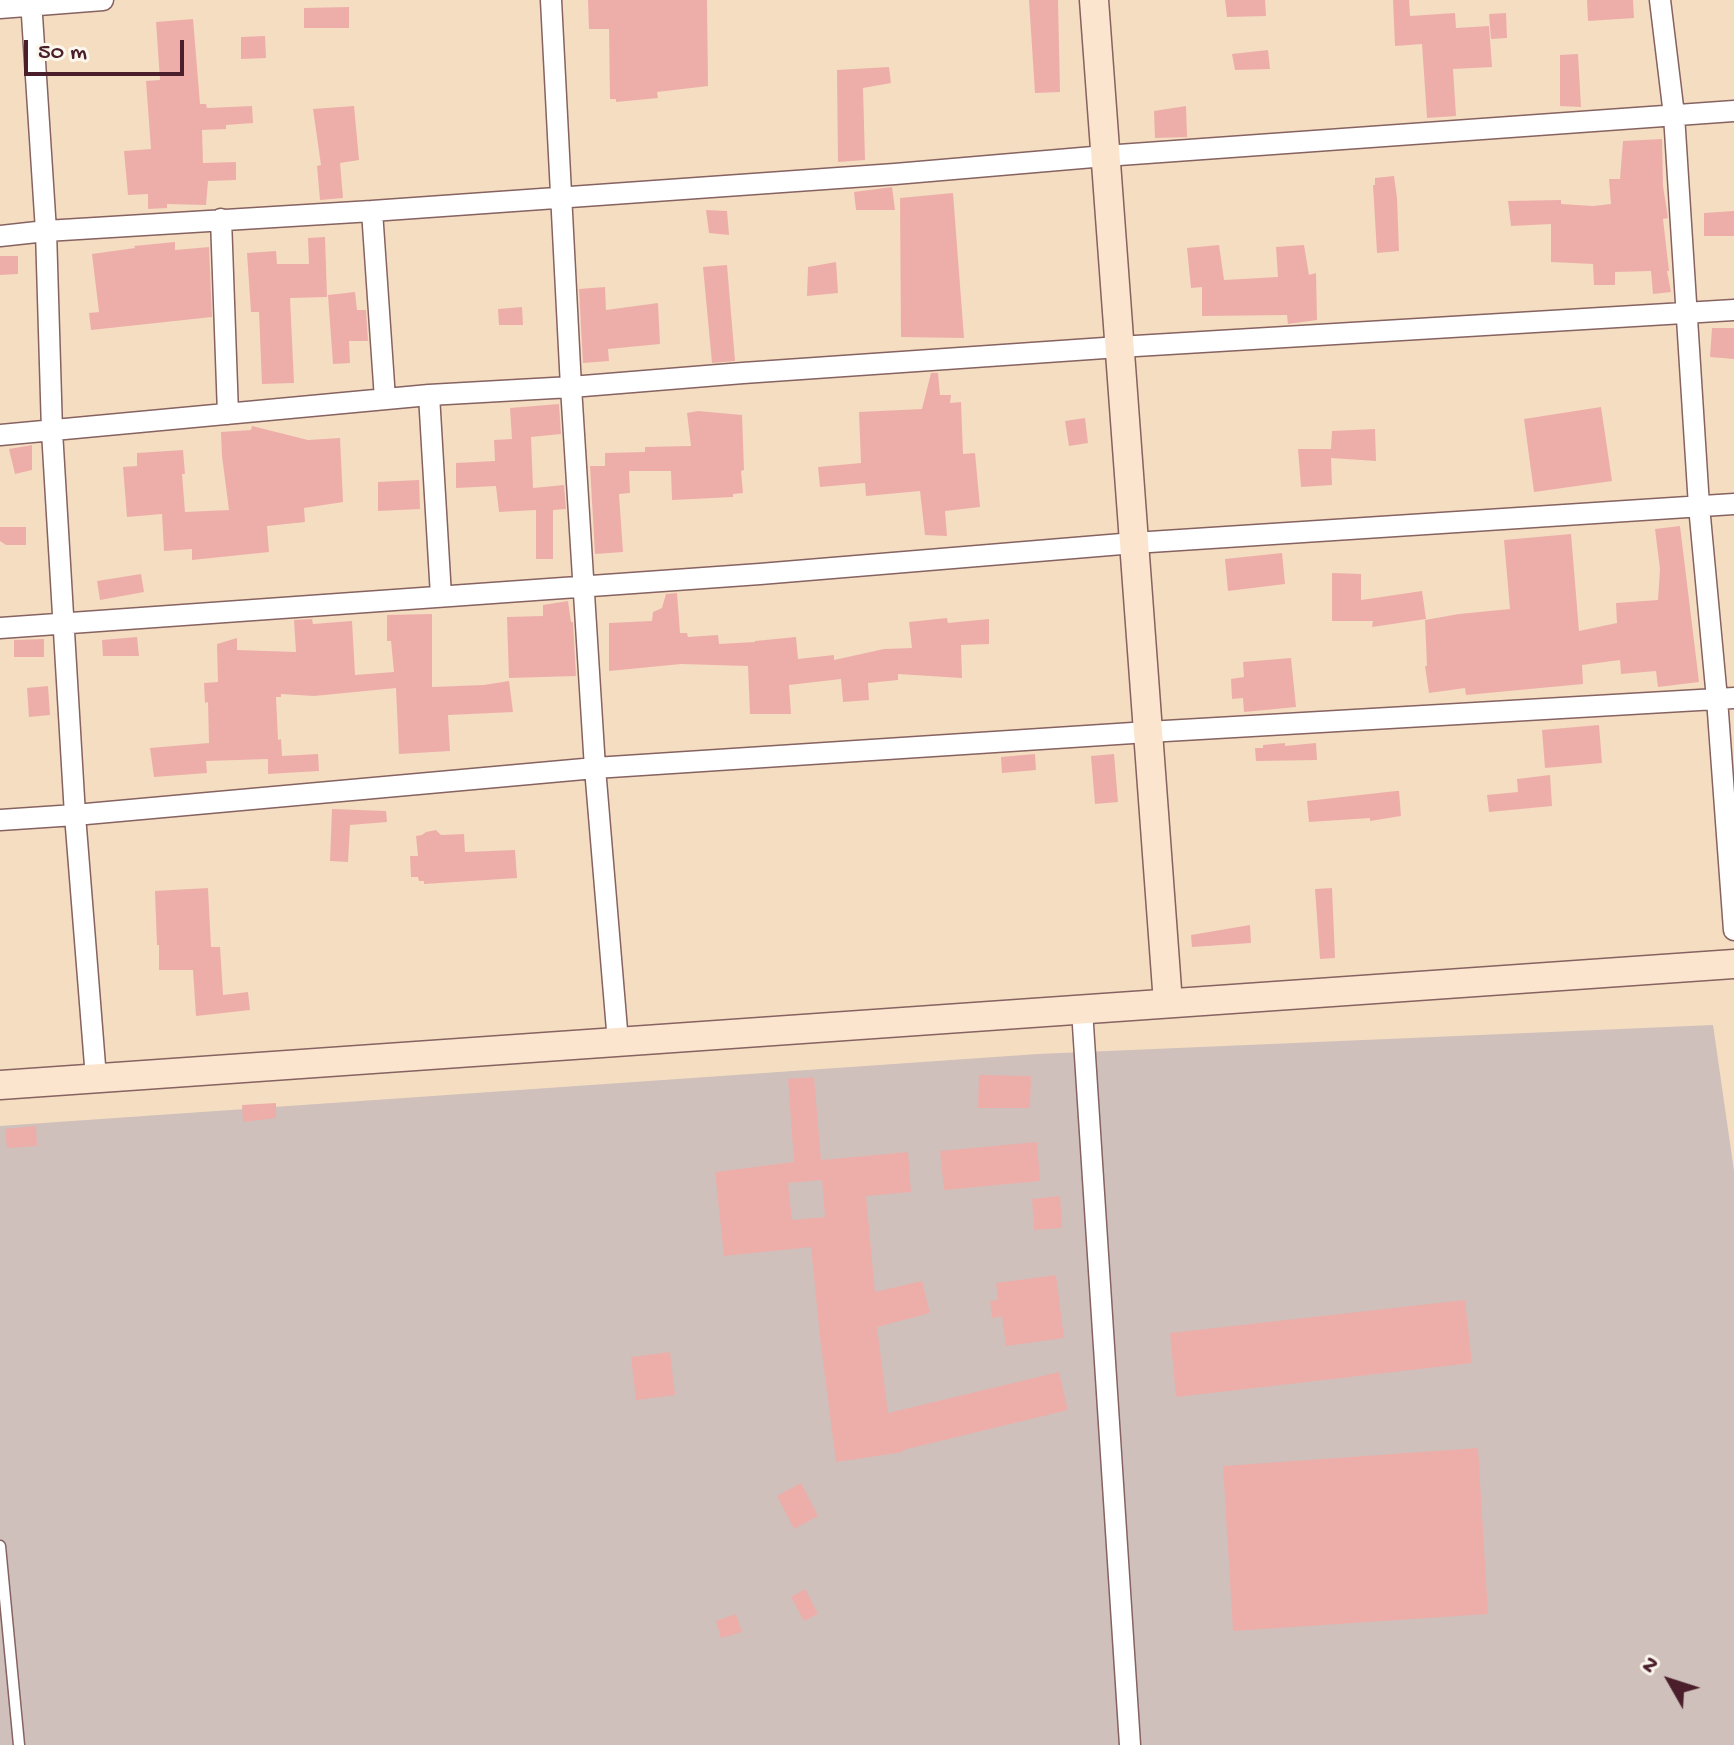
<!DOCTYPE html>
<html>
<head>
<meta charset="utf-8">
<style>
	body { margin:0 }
	#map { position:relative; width:1734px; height:1745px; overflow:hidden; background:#f5ddc2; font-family:"Gochi Hand",sans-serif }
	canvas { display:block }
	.north { position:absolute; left:1630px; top:1641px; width:80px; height:80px; -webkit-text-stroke:6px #fbf7ec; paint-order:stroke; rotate:309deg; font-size:22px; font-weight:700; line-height:32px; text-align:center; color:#4a1f2b }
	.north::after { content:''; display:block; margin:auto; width:28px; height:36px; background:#4a1f2b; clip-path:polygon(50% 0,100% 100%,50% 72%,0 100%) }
	.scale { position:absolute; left:24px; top:40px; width:160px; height:36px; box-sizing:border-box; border:4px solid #4a1f2b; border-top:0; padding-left:10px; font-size:24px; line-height:28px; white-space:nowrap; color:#4a1f2b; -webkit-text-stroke:6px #fbf7ec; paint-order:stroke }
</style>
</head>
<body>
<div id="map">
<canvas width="1734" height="1745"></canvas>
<div class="north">N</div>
<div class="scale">50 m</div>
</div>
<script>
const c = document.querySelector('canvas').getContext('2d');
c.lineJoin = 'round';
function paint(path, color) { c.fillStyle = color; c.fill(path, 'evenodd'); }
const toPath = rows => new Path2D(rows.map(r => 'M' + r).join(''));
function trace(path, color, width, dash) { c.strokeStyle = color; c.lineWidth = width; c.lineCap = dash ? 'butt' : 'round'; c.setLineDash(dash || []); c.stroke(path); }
const industrial = toPath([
	[1713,1025,1734,1171,1734,1745,0,1745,0,1126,1038,1054]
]);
const building = toPath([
	[588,0,707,0,708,86,657,92,658,98,616,102,616,99,610,99,609,29,589,29],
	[1029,0,1058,0,1060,92,1035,93],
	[1225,0,1265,0,1266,16,1227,17],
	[1393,0,1409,0,1410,16,1455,13,1456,28,1489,26,1492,67,1453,69,1456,116,1427,118,1422,44,1395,46],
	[1587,0,1633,0,1634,18,1588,21],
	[349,7,349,28,304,28,304,8],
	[1506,13,1507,38,1491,39,1489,14],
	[193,19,200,104,206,104,207,108,252,106,253,123,226,125,226,129,202,130,203,163,236,162,236,180,208,181,206,205,167,204,167,208,148,209,148,194,128,195,124,151,151,149,146,81,160,80,156,22],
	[265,36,266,58,241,59,241,37],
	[1268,50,1270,69,1235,70,1232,54],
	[1578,54,1581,107,1560,106,1560,55],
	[889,67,891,83,863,88,865,160,838,162,837,70],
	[354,106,359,160,340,163,343,198,320,200,317,166,321,165,313,109],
	[1186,106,1187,137,1155,138,1154,111],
	[1662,139,1663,186,1668,218,1663,219,1669,271,1667,271,1671,292,1653,294,1651,271,1615,272,1615,285,1594,285,1593,264,1551,262,1551,224,1511,226,1508,201,1561,200,1561,204,1593,206,1611,204,1609,179,1620,179,1623,141],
	[1394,176,1397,198,1399,251,1377,253,1373,185,1375,185,1375,178],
	[892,187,895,210,856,210,854,192],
	[953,193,964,338,901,337,900,198],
	[706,210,727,211,729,235,709,233],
	[1734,211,1734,236,1704,236,1704,213],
	[325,237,327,297,290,298,294,383,262,384,259,312,251,312,247,253,276,251,277,264,309,264,308,238],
	[175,242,175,250,209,247,212,317,91,330,89,313,99,312,92,254,135,248,134,246],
	[1219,245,1224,280,1278,277,1276,247,1304,245,1309,275,1316,273,1317,320,1288,324,1287,315,1202,316,1202,287,1191,288,1187,248],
	[0,256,18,256,18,274,0,275],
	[836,262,838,293,807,296,808,267],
	[727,265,735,361,712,363,703,267],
	[605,287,606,310,658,303,660,344,608,349,609,361,583,363,579,289],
	[355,292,357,310,366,310,368,341,349,341,350,363,333,364,328,295],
	[522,307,523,325,499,325,498,309],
	[1712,328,1734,328,1734,359,1710,357],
	[931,373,938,373,940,395,951,395,950,403,961,402,963,454,975,453,980,507,945,511,947,536,925,535,920,491,866,496,865,483,820,487,818,467,861,463,859,412,922,409],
	[559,404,561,434,531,437,533,488,564,485,566,509,553,510,553,559,536,559,536,510,499,512,496,486,456,488,456,463,495,461,494,440,512,439,510,408],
	[1601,407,1612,481,1534,492,1524,419],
	[698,411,742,415,744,470,741,471,743,493,733,494,733,497,672,500,671,471,629,471,630,493,619,494,623,552,595,554,590,466,605,466,605,453,645,452,645,447,691,446,687,413],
	[1085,418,1088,443,1069,446,1065,421],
	[252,426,308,440,340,438,343,502,304,508,305,522,267,526,269,552,192,560,192,549,164,551,162,514,127,517,123,467,137,466,137,453,183,450,185,474,182,474,185,512,229,510,222,456,221,432,251,430],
	[1375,429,1376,461,1331,458,1332,485,1301,487,1298,449,1331,449,1332,431],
	[32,445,32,470,15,474,9,449],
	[419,480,420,509,378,511,378,482],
	[1680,526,1699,682,1658,687,1656,671,1621,674,1620,660,1582,665,1583,684,1466,695,1465,688,1429,693,1425,666,1427,666,1425,620,1459,614,1510,609,1504,540,1571,534,1579,631,1617,623,1616,603,1658,600,1660,569,1655,529],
	[0,527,26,527,26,545,6,545,0,541],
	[1282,553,1285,584,1228,591,1225,559],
	[1332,573,1361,574,1361,600,1422,591,1426,619,1372,627,1373,621,1332,621],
	[141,574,144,592,100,600,97,581],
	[677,593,680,633,687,633,688,637,718,635,719,644,755,642,755,641,796,637,798,659,834,655,834,660,884,649,912,648,909,622,947,618,948,623,989,619,989,644,961,645,962,678,898,674,898,680,868,683,869,700,843,702,841,679,789,685,791,714,750,714,748,666,681,664,609,671,609,623,652,621,653,612,662,608,666,594],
	[568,601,571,622,573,622,576,676,509,678,507,617,543,616,543,605],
	[432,614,432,687,484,685,509,681,513,712,448,715,450,751,399,754,396,688,314,696,281,694,281,697,276,697,278,740,281,739,282,756,318,754,319,771,268,774,268,759,206,761,207,773,154,777,150,748,209,743,208,702,205,703,204,683,218,682,217,644,237,638,237,650,296,652,294,620,312,619,313,624,352,621,355,675,394,672,391,641,387,641,387,615],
	[137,637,139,656,103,656,102,640],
	[44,639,44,657,14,657,14,640],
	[1291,658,1296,707,1244,712,1243,698,1232,699,1231,679,1244,677,1243,662],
	[48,686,50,715,29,717,27,688],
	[1599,725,1602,763,1545,768,1542,730],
	[1285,743,1285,746,1316,743,1317,760,1256,761,1255,748,1263,748,1263,745],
	[1035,754,1036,770,1002,773,1001,757],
	[1114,754,1118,802,1095,804,1091,756],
	[1550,775,1552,806,1489,812,1487,795,1518,792,1517,779],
	[1396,791,1399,791,1401,816,1370,821,1370,818,1309,822,1307,801],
	[332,809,386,811,387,822,350,825,348,862,330,861],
	[436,830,441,835,464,834,465,852,515,850,517,878,424,884,424,881,419,881,418,877,411,877,410,856,418,856,416,836,422,835,426,832],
	[208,888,211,947,220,947,223,995,248,992,250,1010,196,1016,193,970,159,970,159,945,157,945,155,891],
	[1332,888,1335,958,1320,959,1315,889],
	[1250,925,1251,943,1192,947,1191,935],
	[979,1075,1031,1076,1030,1108,978,1108],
	[814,1077,821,1160,908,1152,911,1192,866,1196,875,1292,922,1281,930,1313,877,1327,888,1413,1059,1372,1068,1410,903,1450,903,1452,836,1462,820,1337,811,1247,724,1256,715,1172,794,1162,788,1079],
	[822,1180,825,1217,792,1220,788,1183],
	[276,1103,276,1118,243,1122,242,1105],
	[36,1126,37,1146,7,1148,5,1129],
	[1037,1142,1040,1181,944,1190,940,1151],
	[1060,1196,1062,1228,1034,1230,1032,1199],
	[1056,1275,1064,1338,1006,1346,1002,1316,992,1318,990,1301,998,1300,996,1283],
	[1465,1300,1472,1363,1176,1397,1170,1333],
	[670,1352,675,1395,636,1400,631,1357],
	[1478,1448,1488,1614,1233,1631,1223,1466],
	[801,1483,818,1516,794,1529,777,1496],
	[805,1589,818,1614,804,1621,791,1597],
	[736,1614,742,1632,721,1638,716,1621]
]);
const lane = toPath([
	[0,1546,19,1745]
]);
const street = toPath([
	[31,0,46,231,52,431,75,815,96,1078],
	[551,0,571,387,595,768,618,1042],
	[1660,0,1674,115,1699,506,1717,699,1734,930],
	[0,8,103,0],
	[372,211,385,399],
	[221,219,228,414],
	[0,236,46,231,372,211,895,174,1105,156,1734,111],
	[429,395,441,596],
	[0,435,429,395,571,387,743,373,1119,347,1734,310],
	[0,628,760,574,1134,543,1734,504],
	[0,820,75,815,595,768,1148,732,1734,698],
	[1082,1010,1130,1745]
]);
const secondary = toPath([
	[1094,0,1168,1003],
	[0,1085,1734,964]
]);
paint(industrial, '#cfc0bb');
paint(building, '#edaeaa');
trace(lane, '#866260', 13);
trace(street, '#866260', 23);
trace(secondary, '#866260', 31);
trace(lane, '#fff', 10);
trace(street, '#fff', 20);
trace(secondary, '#fce5cf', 28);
</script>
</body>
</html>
